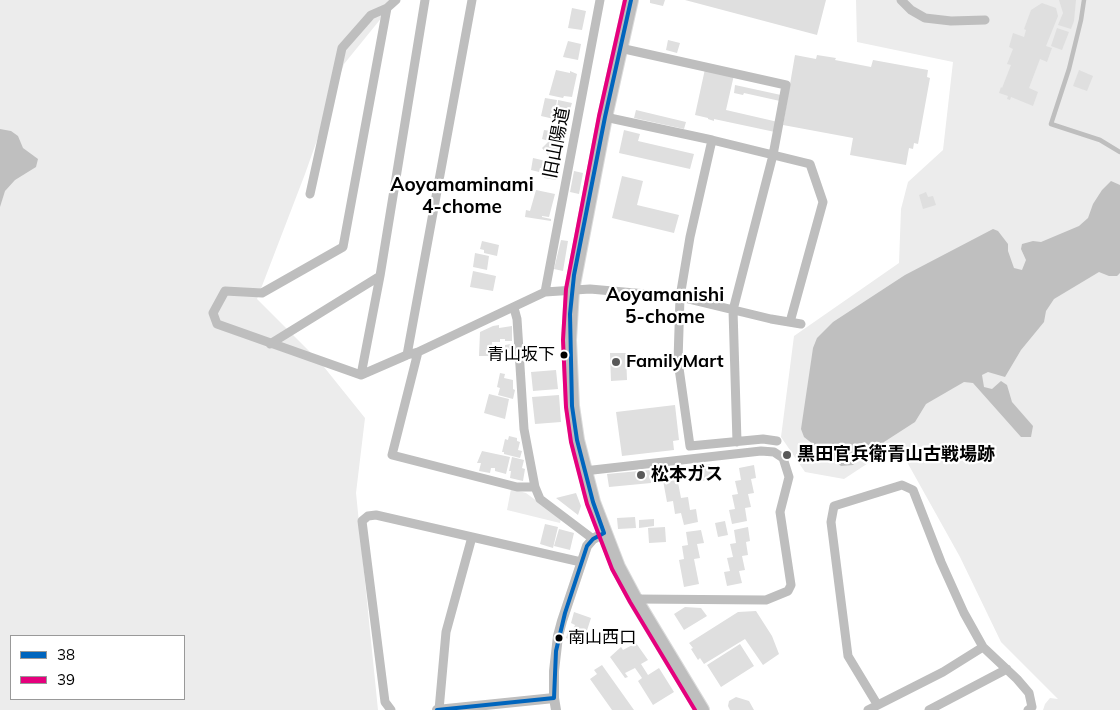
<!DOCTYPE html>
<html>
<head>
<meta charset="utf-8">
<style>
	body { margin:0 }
	#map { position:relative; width:1120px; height:710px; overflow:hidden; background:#fff; font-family:Mulish,sans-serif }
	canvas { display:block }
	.legend { position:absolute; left:10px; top:635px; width:175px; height:65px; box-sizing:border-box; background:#fff; border:1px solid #999; margin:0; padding:6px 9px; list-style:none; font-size:15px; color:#000 }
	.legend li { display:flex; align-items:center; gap:10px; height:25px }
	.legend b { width:25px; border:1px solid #999 }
</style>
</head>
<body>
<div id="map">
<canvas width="1120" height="710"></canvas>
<ul class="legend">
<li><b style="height:6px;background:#0065bd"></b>38</li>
<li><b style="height:6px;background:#e5007d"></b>39</li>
</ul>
</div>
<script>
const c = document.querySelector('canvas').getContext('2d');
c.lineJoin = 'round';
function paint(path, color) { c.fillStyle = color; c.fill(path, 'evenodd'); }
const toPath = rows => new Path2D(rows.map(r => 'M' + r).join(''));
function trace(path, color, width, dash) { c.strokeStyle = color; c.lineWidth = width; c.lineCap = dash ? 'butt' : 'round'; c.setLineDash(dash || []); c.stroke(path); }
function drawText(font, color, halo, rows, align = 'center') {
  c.font = font + ' Mulish,"Noto Sans JP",sans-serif'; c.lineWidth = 4.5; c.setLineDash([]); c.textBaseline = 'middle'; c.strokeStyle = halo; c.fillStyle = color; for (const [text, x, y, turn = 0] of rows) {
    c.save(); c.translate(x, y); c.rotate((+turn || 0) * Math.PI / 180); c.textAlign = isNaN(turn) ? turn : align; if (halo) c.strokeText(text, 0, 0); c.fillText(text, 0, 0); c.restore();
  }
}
const green = toPath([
	[0,0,396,0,344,64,305,174,257,299,320,362,365,418,356,493,378,710,0,710],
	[11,636,184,636,184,699,11,699],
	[856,0,1120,0,1120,710,1043,710,1045,704,1050,698,1058,699,1001,642,960,557,897,444,844,479,805,472,781,437,794,336,899,263,901,209,908,182,943,150,953,62,857,42],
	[511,489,526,493,561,519,560,523,507,510]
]);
const water = toPath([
	[0,129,11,131,18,136,23,148,38,159,36,167,15,180,5,191,0,207],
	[1111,181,1120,185,1120,273,1117,276,1109,276,1099,272,1054,299,1046,311,1044,322,1021,350,1005,377,988,372,982,375,984,387,992,389,1001,381,1007,385,1012,402,1033,426,1031,437,1021,437,973,383,964,382,926,404,915,422,884,442,881,447,873,448,863,454,853,465,841,466,804,437,801,429,813,348,817,338,833,322,905,275,993,229,998,231,1008,244,1008,251,1014,268,1022,270,1026,260,1021,249,1022,244,1033,241,1041,242,1079,226,1088,218,1093,204,1102,190]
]);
const building = toPath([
	[650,0,665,0,663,6,650,3],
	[685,0,826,0,817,35],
	[1059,0,1076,0,1074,21,1071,29,1058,25,1063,13],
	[1042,3,1056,8,1058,16,1046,46,1052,48,1047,62,1040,59,1029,88,1038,92,1033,106,1011,97,1010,100,1007,99,1008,96,999,93,1001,87,1002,88,1011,65,1007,64,1013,49,1009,47,1013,33,1024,37,1026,30,1024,29,1031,10],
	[572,8,586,11,582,30,568,28],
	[1057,28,1069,32,1062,50,1051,46],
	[668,40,680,43,677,53,666,50],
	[568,41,581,44,578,60,563,57],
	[795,55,816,59,817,55,836,58,835,60,871,67,873,60,928,70,927,77,930,78,918,144,914,143,913,149,909,148,906,165,850,155,853,138,783,125],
	[705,69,734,75,726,110,778,122,775,132,714,119,714,121,708,119,708,118,695,115],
	[556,70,570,73,570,71,577,74,572,97,564,96,563,98,549,95],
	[1079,70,1093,76,1087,91,1073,86],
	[735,85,781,95,780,101,744,93,743,95,734,93],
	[545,98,557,100,554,119,541,116],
	[558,100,572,103,567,119,556,117],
	[636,110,686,122,684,129,634,118],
	[544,130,565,133,561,154,551,152,548,155,542,148,549,141,542,139],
	[624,130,640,134,638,141,694,154,690,169,619,153],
	[533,158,559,164,556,180,544,178,545,169,540,168,539,172,531,170],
	[574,171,583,173,579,194,570,192],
	[622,176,643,181,637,205,679,215,674,233,612,218],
	[536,190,555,194,549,217,542,216,542,217,551,219,551,221,525,217,526,210,530,211],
	[926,192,928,197,933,196,936,205,923,209,919,195],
	[561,240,568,241,563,271,554,269],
	[482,241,499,245,497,256,484,253,484,250,480,249],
	[475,253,489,256,487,270,473,267],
	[473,271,496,276,493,291,470,287],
	[499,325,499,328,512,326,512,341,505,341,505,339,500,339,500,342,492,342,493,356,479,356,480,332,493,326],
	[511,344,511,357,505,357,505,345],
	[610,353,626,353,627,380,611,381],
	[556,370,558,389,533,391,531,372],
	[500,373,505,374,504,378,513,380,513,389,515,390,513,399,498,395,500,388,497,387],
	[489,394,509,399,505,419,484,413],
	[559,395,561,422,535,424,532,397],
	[675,405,679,440,673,441,674,450,622,456,616,412],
	[509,436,517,438,517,441,520,442,518,450,522,451,520,458,504,454,504,452,502,452,505,439,508,440],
	[482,451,510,457,506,474,495,471,495,468,491,468,490,473,479,471,481,463,477,463],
	[512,457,524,460,522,468,525,469,523,481,510,478,511,471,509,471],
	[710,464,713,478,698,482,696,467],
	[754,465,756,478,751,479,754,493,748,494,751,507,745,508,747,521,732,524,729,510,735,509,732,495,738,494,735,481,741,480,739,468],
	[650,470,651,483,609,487,607,474],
	[676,472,681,498,688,497,690,510,696,509,698,522,684,525,681,513,675,514,673,501,667,502,662,475],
	[576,493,581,506,578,515,556,498],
	[635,517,636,528,618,529,617,518],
	[654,519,654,526,639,528,639,520],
	[725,521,728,535,718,537,715,523],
	[545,524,558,527,553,548,540,544],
	[665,527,666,542,649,543,648,528],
	[748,527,750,541,746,542,748,555,742,556,745,570,739,571,742,583,727,586,724,572,730,571,727,558,733,557,730,544,736,543,734,530],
	[559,529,574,533,570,550,554,546],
	[701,530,704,543,697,544,700,558,694,559,699,584,684,587,679,560,684,559,682,546,688,545,686,532],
	[685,607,701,608,707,616,684,630,674,614],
	[756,611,772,636,779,654,763,665,745,639,704,664,700,658,698,660,691,649,693,648,689,643,738,612],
	[574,612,591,618,582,646,576,644,577,642,566,638,569,629,573,630,575,625,571,623],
	[636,643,648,660,641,664,648,675,659,668,674,692,653,705,638,681,642,678,635,668,625,673,628,677,625,678,610,657,621,647,623,650],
	[740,644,754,666,721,687,707,665],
	[602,665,634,710,612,710,590,679,597,674,594,670],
	[736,697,749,701,754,710,730,710,728,706,729,701]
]);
const service = toPath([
	[1084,0,1081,20,1069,69,1051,124,1100,140,1120,152]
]);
const minor = toPath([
	[901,0,911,10,925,18,951,21,985,20],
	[387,8,343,247,262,293,225,291,213,313,217,324,361,375,407,355,418,352,545,292,590,289,680,297,771,319,801,324],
	[620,48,786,85,773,155,733,310,737,442],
	[605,117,712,140,810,164,823,202,790,322],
	[712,140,690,237,680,297,678,361,690,446,763,439,777,441],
	[310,194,342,48,371,15,387,8,396,0],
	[545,292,600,0],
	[514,308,517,319,524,429,535,487,540,499,593,539],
	[270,344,380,276],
	[418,352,392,455,517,487,535,487],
	[407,355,472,0],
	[361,375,380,276,425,0],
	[584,471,761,451,774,452,783,458,789,477,780,512,791,585,788,591,766,600,635,599],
	[877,704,848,656,831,522,834,506,902,485,913,490,941,562,964,613,983,647,1017,679,1029,693,1032,707,1028,710],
	[391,710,385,702,362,521,368,516,376,515,581,562],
	[439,710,446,632,472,537],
	[868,710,943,672,983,647],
	[929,710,1007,669]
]);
const tertiary = toPath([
	[437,710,554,698],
	[556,710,554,698,554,671,558,636,562,621,587,546,593,539,604,533]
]);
const trunk = toPath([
	[631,0,605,117,572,290,569,340,572,406,577,440,593,502,618,567,635,599,702,710]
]);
const bus1 = toPath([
	[437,710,554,698,556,651,565,613,587,546,593,539,604,533,593,502,577,440,572,406,570,314,574,275,605,117,631,0]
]);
const bus2 = toPath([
	[625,0,599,116,566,289,563,340,566,407,571,442,587,504,612,569,630,602,695,710]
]);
const markers = [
	[564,355,4.5,"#000"],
	[616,362,5,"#595959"],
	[787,455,5,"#595959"],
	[641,475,5,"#595959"],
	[559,638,4.5,"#000"]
];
const busNames = [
	["青山坂下",555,355],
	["南山西口",568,638,"left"]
];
const streetNames = [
	["旧山陽道",557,143,-79]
];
const poiNames = [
	["FamilyMart",626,362],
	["黒田官兵衛青山古戦場跡",797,455],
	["松本ガス",651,475]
];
const neighbourhoodNames = [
	["Aoyamaminami",462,185],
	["4-chome",462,207],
	["Aoyamanishi",665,295],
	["5-chome",665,317]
];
paint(green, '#ececec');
paint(water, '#bfbfbf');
paint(building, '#dfdfdf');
trace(trunk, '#dbdbdb', 16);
trace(service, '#bebebe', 4.5);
trace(minor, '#bebebe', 9);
trace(tertiary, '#bebebe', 10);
trace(trunk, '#bebebe', 14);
trace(bus1, '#0065bd', 4);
trace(bus2, '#e5007d', 4);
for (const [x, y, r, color] of markers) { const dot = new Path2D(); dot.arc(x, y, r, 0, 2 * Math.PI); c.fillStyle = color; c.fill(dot); trace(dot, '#fff', 2); }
drawText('17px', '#000', '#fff', busNames, 'right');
drawText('18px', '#000', '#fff', streetNames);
drawText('bold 18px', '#000', '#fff', poiNames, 'left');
drawText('bold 19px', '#000', '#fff', neighbourhoodNames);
</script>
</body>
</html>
